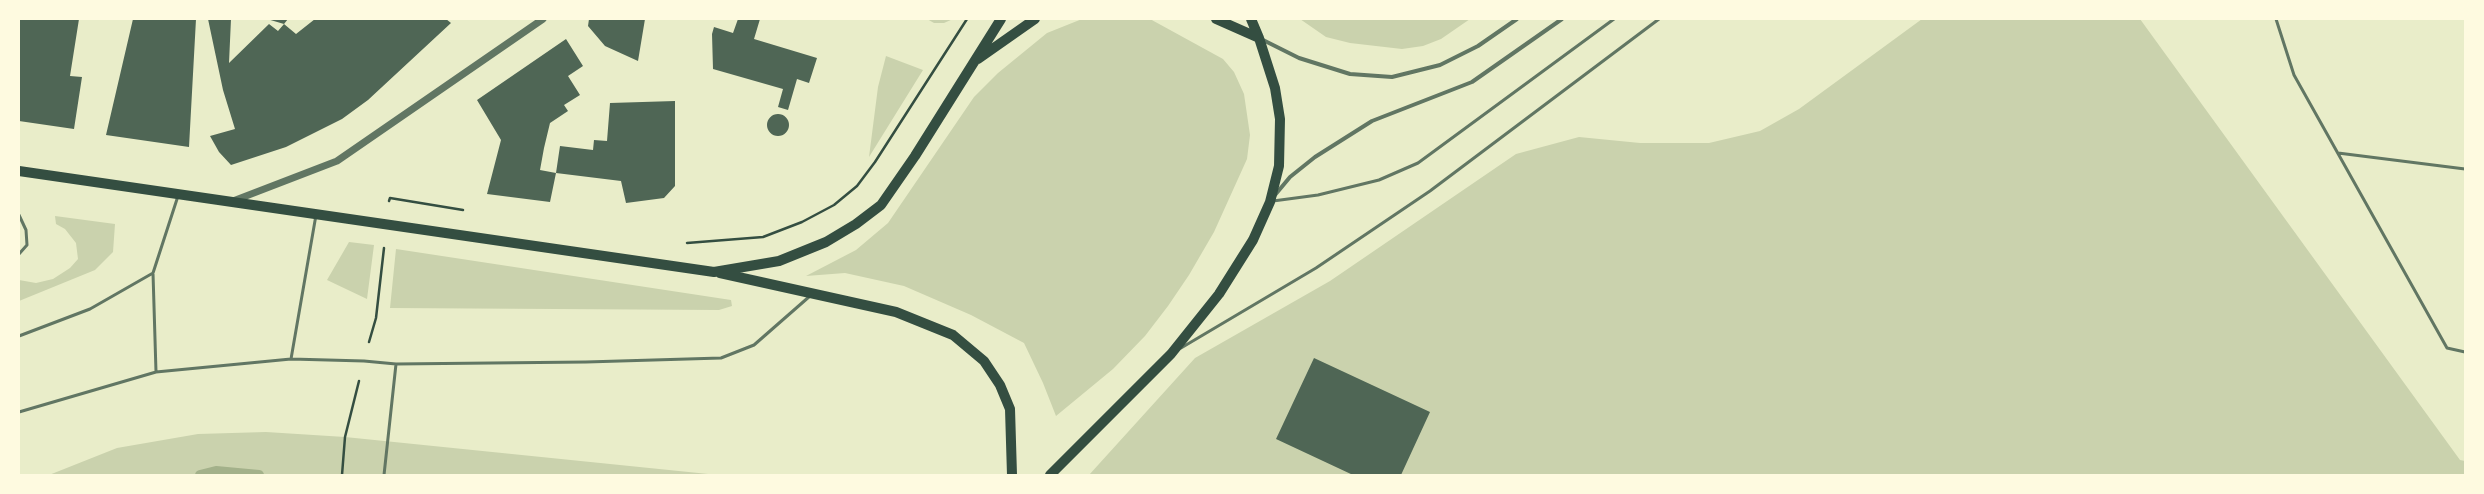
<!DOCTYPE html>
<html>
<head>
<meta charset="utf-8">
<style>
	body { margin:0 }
	#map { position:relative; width:2484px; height:494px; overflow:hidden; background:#e9edc9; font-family:Lato,sans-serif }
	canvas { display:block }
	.frame { position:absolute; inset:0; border:20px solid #fefae0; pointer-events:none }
</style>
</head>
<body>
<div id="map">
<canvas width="2484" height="494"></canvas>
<div class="frame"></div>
</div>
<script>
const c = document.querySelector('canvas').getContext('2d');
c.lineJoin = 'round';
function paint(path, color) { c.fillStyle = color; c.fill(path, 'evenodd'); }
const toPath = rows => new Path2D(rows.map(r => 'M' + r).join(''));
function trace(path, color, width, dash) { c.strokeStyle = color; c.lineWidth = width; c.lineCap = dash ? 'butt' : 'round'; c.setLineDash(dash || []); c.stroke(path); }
const green = toPath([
	[927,19,953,19,944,23,934,23],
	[1082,19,1150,19,1223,59,1234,72,1244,94,1250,135,1247,159,1214,232,1189,275,1168,306,1145,336,1113,369,1056,416,1043,383,1024,343,971,315,904,286,845,273,806,276,856,250,888,223,974,97,998,73,1047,33],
	[1300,19,1470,19,1441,39,1423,46,1402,49,1350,43,1326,37],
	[1922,19,2140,19,2460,460,2465,461,2465,475,1089,475,1195,358,1330,281,1516,154,1579,137,1640,143,1709,143,1760,131,1799,109],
	[886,56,923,70,869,157,878,87],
	[55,216,115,224,113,252,95,270,19,301,19,280,36,283,53,279,70,268,78,259,76,243,65,229,56,224],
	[349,242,374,245,367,299,327,280],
	[396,249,731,300,732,306,719,310,390,308],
	[266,432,345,437,718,475,49,475,117,448,198,434]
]);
const stream = toPath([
	[200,475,216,471,259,475]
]);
const building = toPath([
	[19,19,79,19,70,76,82,77,74,129,19,121],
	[133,19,196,19,189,147,106,135],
	[208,19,231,19,229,63,269,24,278,31,284,24,296,34,315,19,446,19,451,23,368,100,342,119,286,147,231,165,219,152,210,136,235,129,223,90],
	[267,19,288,19,284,24],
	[589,19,645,19,638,61,605,46,588,26],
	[738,19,760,19,754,39,817,58,809,83,797,79,788,110,778,107,783,89,713,69,712,34,714,27,733,33],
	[566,39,583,66,568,76,580,95,564,105,568,111,550,123,544,148,540,170,556,173,550,202,487,194,501,140,477,100],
	[675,101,675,186,664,198,626,203,621,181,556,173,560,146,593,150,594,140,607,141,610,103],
	'767 125a11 11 0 1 1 22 0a11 11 0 1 1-22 0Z',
	[1314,358,1430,412,1401,475,1353,475,1276,439]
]);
const path = toPath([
	[389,201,390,198,463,210],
	[687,243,763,237,802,222,834,205,857,186,875,162,967,19],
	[369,342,376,318,384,248],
	[342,475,345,437,359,381]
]);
const service = toPath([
	[2276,19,2294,75,2447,348,2465,352],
	[2338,153,2465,169],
	[1273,201,1318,195,1379,180,1418,163,1614,19],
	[19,215,26,230,27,245,19,254],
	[19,336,90,309,153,273],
	[1181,348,1316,268,1430,191,1659,19],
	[291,359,316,215],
	[156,372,153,273,178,196],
	[19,412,156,372,291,359,364,361,396,364,586,362,721,358,754,345,810,296],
	[384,475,396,364]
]);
const minor = toPath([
	[1261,39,1299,58,1350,74,1392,77,1440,65,1478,46,1517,19],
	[1275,195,1290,177,1315,157,1372,121,1472,82,1562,19]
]);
const tertiary = toPath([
	[233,201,337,161,543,19]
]);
const primary = toPath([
	[1216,19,1259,38],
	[978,59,1035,19],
	[19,171,714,272,779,261,826,242,856,224,881,205,915,156,1001,19],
	[720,273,896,312,953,335,984,361,1000,385,1010,409,1012,475],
	[1050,475,1171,354,1219,294,1253,240,1270,202,1279,166,1280,119,1275,88,1259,38,1251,19]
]);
paint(green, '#cad2ad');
trace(stream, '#a3b18a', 10);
paint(building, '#4f6655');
trace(path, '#344e41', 2.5);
trace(service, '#617663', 3);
trace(minor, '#617663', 4);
trace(tertiary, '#617663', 7);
trace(primary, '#344e41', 10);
</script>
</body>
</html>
